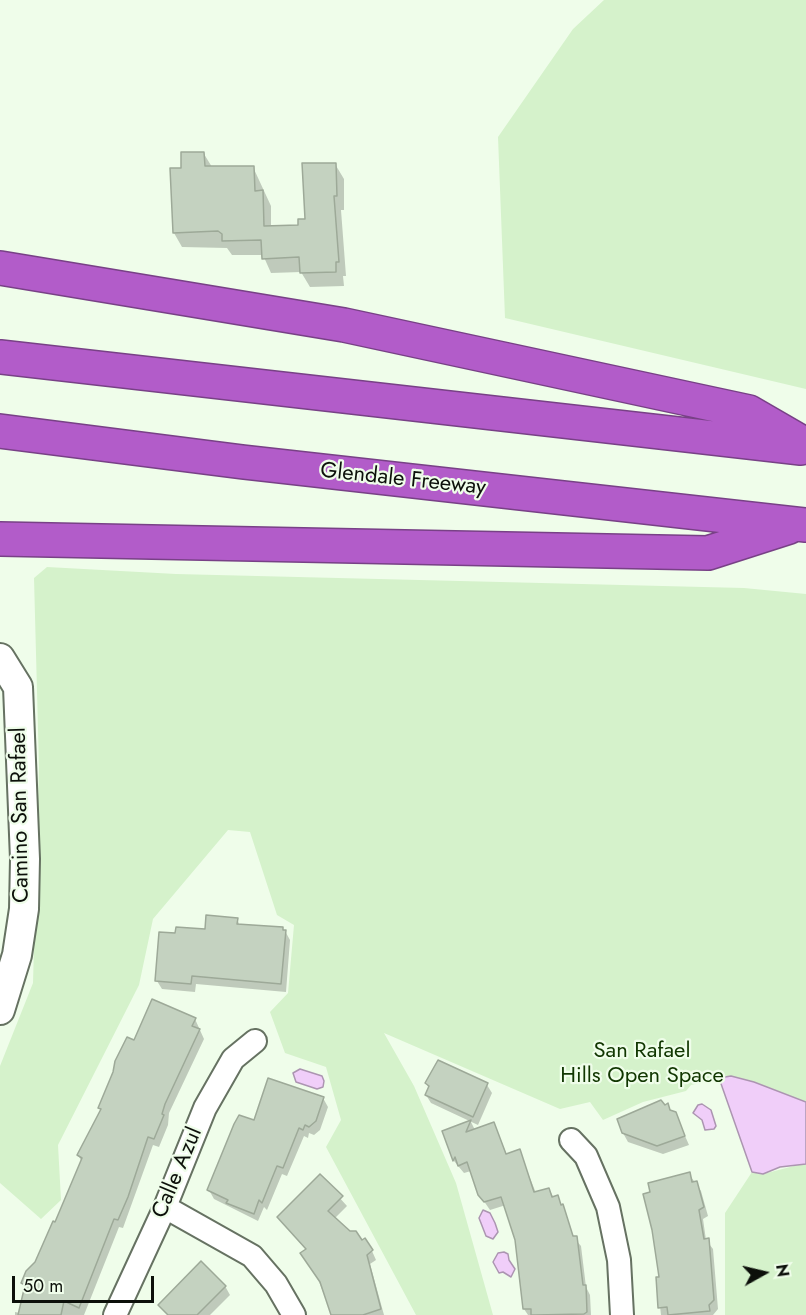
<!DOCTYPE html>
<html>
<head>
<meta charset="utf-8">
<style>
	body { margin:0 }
	#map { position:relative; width:806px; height:1315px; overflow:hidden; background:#effdea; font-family:Jost,sans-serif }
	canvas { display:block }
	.north { position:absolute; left:734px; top:1243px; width:60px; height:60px; -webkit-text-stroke:4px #effdea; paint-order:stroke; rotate:82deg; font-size:16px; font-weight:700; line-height:24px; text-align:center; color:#0c100a }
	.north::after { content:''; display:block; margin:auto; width:21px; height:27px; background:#0c100a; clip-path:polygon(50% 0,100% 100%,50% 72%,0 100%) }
	.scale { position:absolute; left:12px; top:1276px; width:142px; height:27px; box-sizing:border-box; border:3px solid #0c100a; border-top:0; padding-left:8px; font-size:18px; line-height:21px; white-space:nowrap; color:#0c100a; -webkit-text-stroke:4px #effdea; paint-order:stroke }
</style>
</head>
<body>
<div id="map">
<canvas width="806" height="1315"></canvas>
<div class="north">N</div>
<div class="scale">50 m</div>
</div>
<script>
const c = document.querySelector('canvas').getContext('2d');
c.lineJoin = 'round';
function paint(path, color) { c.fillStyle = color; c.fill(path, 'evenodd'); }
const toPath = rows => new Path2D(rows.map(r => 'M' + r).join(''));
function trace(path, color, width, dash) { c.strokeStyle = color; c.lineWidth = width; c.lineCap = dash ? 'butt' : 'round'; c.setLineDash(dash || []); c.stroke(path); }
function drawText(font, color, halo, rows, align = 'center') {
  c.font = font + ' Jost,sans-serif'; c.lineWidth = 4.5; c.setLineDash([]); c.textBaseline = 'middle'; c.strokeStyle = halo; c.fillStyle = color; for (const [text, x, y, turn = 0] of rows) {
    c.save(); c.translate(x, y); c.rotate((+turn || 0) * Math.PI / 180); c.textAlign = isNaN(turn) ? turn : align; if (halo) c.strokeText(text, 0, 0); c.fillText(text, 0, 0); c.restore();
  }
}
const green = toPath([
	[604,0,806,0,806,389,505,318,498,137,573,29],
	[47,567,176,574,744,588,806,594,806,1102,755,1082,731,1076,691,1085,686,1091,643,1102,603,1120,590,1102,560,1109,384,1033,414,1086,456,1183,493,1315,416,1315,326,1147,341,1120,326,1067,285,1053,270,1012,288,993,294,925,277,915,250,832,228,830,153,919,139,985,58,1145,61,1200,41,1219,0,1183,0,1066,33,983,39,767,34,578],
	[802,1164,806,1164,806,1315,725,1315,725,1213,752,1172,763,1174]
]);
const water = toPath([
	[300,1069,322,1076,324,1081,323,1087,317,1089,296,1082,293,1073,300,1069],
	[731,1076,754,1082,806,1102,806,1164,780,1167,763,1174,752,1172,719,1078,731,1076],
	[702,1104,711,1110,716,1126,714,1129,705,1130,702,1120,693,1113,698,1105,702,1104],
	[483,1210,490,1213,495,1223,498,1232,493,1239,486,1236,479,1218,483,1210],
	[504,1252,508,1254,509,1260,515,1269,511,1277,503,1272,499,1273,493,1262,498,1253,504,1252]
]);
const shadow = toPath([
	[204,154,212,167,253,167,271,206,271,227,300,227,307,220,335,164,344,179,344,210,341,210,346,276,343,276,344,286,310,287,301,272,271,273,263,255,232,255,227,248,182,247,174,233,182,170],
	[237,919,240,926,285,931,290,940,286,992,196,984,195,992,162,989,157,981,177,935,206,931],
	[195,1019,204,1039,169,1113,168,1125,159,1147,153,1145,123,1228,119,1227,84,1315,15,1315,15,1312,20,1313,26,1289,22,1283,37,1263,56,1224,82,1162,78,1155,102,1111,99,1108,135,1042],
	[426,1083,487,1085,492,1093,478,1125,431,1103,426,1095,429,1089],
	[323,1098,328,1107,320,1130,314,1135,309,1133,308,1138,304,1136,287,1176,282,1174,267,1210,264,1207,258,1221,214,1199,209,1190,255,1122],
	[667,1105,678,1120,689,1145,663,1154,628,1142,623,1133],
	[471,1122,475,1130,494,1124,507,1155,519,1151,536,1193,549,1189,554,1198,557,1197,574,1238,581,1246,586,1287,590,1295,591,1315,528,1315,524,1309,516,1240,506,1205,490,1210,479,1194,471,1171,464,1173,454,1161,444,1131],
	[689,1174,701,1191,708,1216,703,1219,706,1240,713,1249,718,1309,713,1315,661,1315,657,1279,660,1278],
	[320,1176,347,1206,334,1219,372,1251,376,1260,370,1264,384,1315,332,1315,307,1251,279,1218],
	[225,1286,230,1295,210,1315,173,1315]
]);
const building = toPath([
	[181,152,204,152,205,166,254,166,255,191,263,190,264,226,298,225,298,219,305,219,302,163,336,163,337,196,334,196,339,262,336,262,336,272,300,273,299,257,262,259,261,240,222,241,222,234,218,231,173,233,170,168,181,168,181,152],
	[206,915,238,918,237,924,283,927,283,930,286,930,281,984,192,976,191,984,155,981,159,932,175,933,176,927,205,929,206,915],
	[152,999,196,1018,192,1026,200,1029,165,1104,162,1114,164,1115,154,1139,148,1137,128,1197,118,1220,114,1219,79,1308,64,1301,61,1315,18,1315,25,1285,21,1283,26,1271,35,1262,53,1221,55,1222,82,1158,77,1155,101,1109,98,1108,113,1072,115,1061,127,1037,134,1040,152,999],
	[438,1060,488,1083,473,1117,425,1095,429,1086,425,1083,438,1060],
	[268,1078,324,1097,316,1121,309,1127,305,1125,303,1130,299,1128,283,1168,277,1166,262,1203,259,1200,254,1214,226,1203,228,1200,207,1190,234,1124,239,1115,254,1120,268,1078],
	[661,1100,665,1105,668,1103,670,1110,676,1112,685,1136,657,1146,622,1133,617,1119,661,1100],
	[471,1120,466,1132,494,1122,506,1154,520,1149,534,1192,549,1188,552,1197,558,1195,561,1205,563,1204,573,1236,577,1236,583,1285,586,1285,587,1312,584,1314,536,1315,531,1315,531,1309,523,1309,515,1240,501,1197,484,1202,478,1195,467,1162,458,1166,455,1157,453,1161,442,1131,471,1120],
	[690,1172,692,1182,697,1181,704,1207,699,1210,704,1239,709,1238,714,1300,709,1305,710,1311,668,1315,667,1307,658,1308,656,1277,659,1277,652,1230,643,1194,650,1192,648,1183,690,1172],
	[320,1174,343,1196,328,1211,350,1231,356,1231,362,1240,365,1238,373,1250,367,1255,381,1309,363,1315,331,1315,320,1282,300,1253,306,1249,277,1217,320,1174],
	[201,1261,226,1286,197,1315,168,1315,158,1305,201,1261]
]);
const minor = toPath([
	[571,1140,586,1156,608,1207,619,1260,622,1315],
	[165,1207,252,1256,276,1284,294,1315],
	[115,1315,165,1207,205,1108,233,1059,255,1041]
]);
const tertiary = toPath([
	[0,658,18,687,25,859,24,909,17,955,0,1010]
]);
const motorway = toPath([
	[0,268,344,325,749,412,806,445],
	[0,357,801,448],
	[0,431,243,462,806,525],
	[0,539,708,553,789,527]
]);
const streetNames = [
	["Glendale Freeway",403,480,6],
	["Camino San Rafael",21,815,-91],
	["Calle Azul",178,1173,-67]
];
const parkNames = [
	["San Rafael",642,1052],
	["Hills Open Space",642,1077]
];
paint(green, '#d5f2cb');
paint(water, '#f0cef9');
trace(water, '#ac95b1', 1.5);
paint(shadow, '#0003');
paint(building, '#c4d2c0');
trace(building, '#9da998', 1.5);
trace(minor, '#667262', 26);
trace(tertiary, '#667262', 32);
trace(motorway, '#784186', 36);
trace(minor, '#fff', 22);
trace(tertiary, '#fff', 28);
trace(motorway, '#b25cc9', 33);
drawText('22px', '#0c100a', '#effdea', streetNames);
drawText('22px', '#103600', '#effdea', parkNames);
</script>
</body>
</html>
